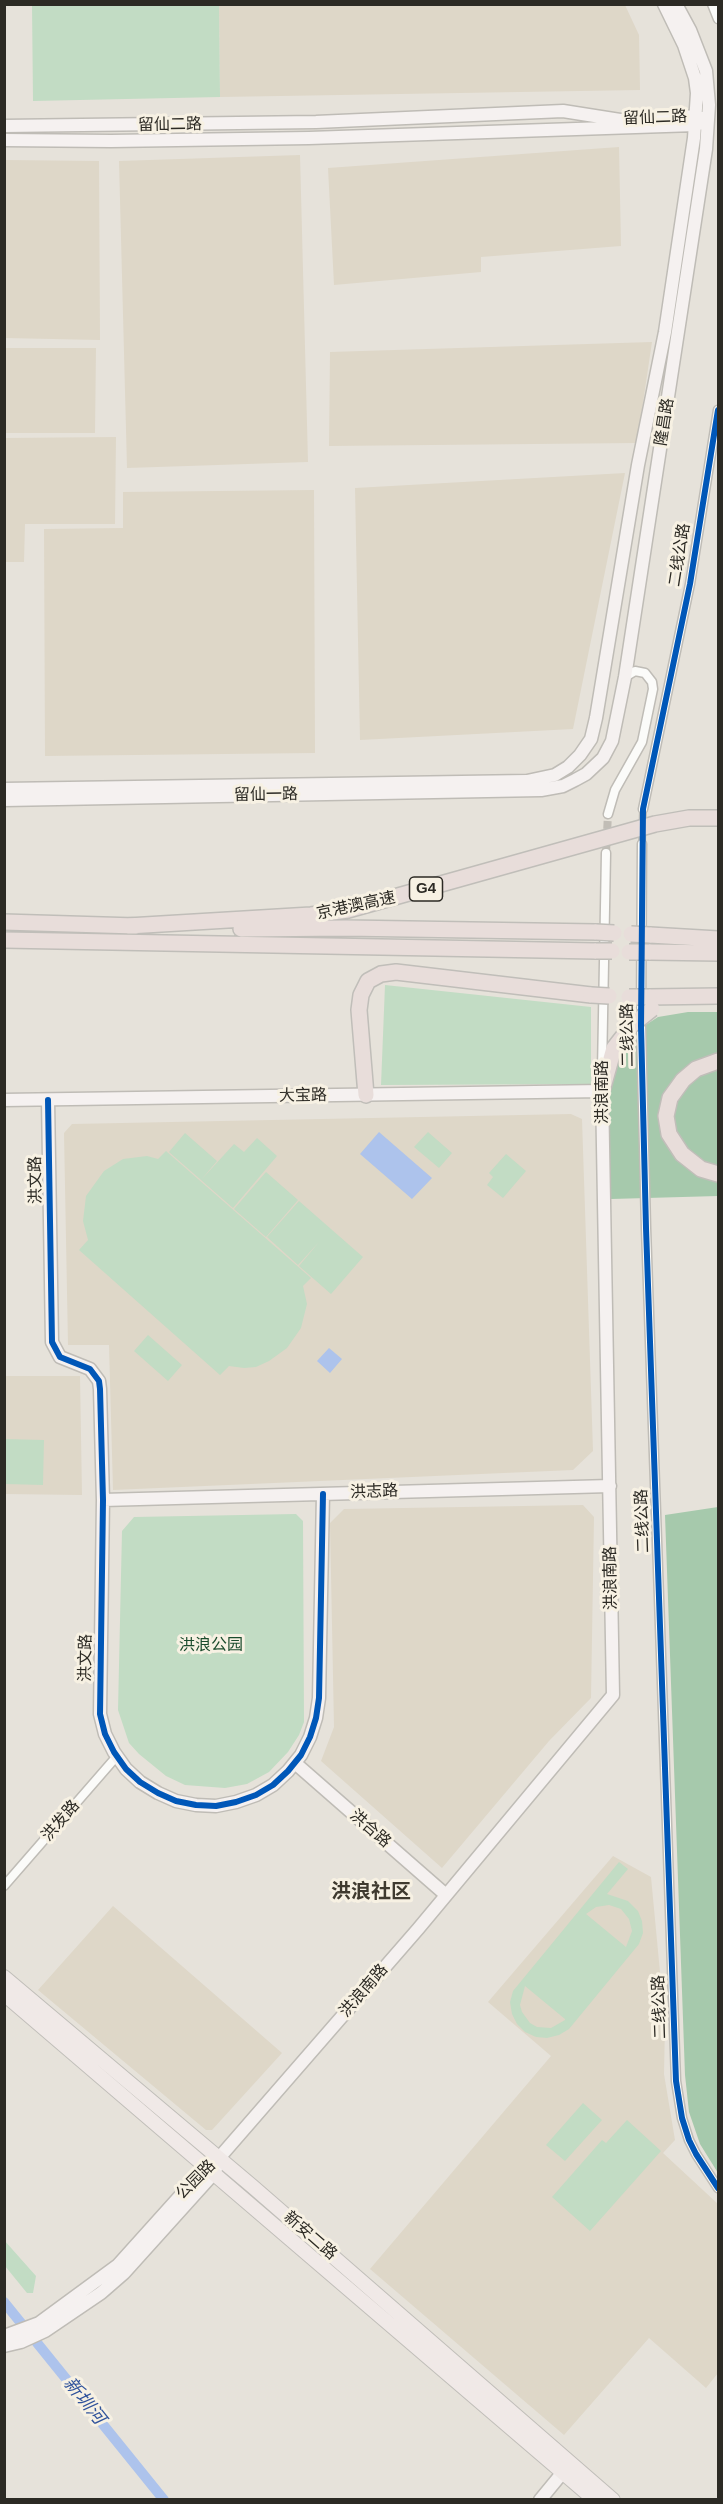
<!DOCTYPE html>
<html>
<head>
<meta charset="utf-8">
<style>
	body { margin:0 }
	#map { position:relative; width:723px; height:2504px; overflow:hidden; background:#e6e2da; font-family:Arial,sans-serif }
	canvas { display:block }
	.frame { position:absolute; inset:0; border:6px solid #2c2a24; pointer-events:none }
</style>
</head>
<body>
<div id="map">
<canvas width="723" height="2504"></canvas>
<div class="frame"></div>
</div>
<script>
const c = document.querySelector('canvas').getContext('2d');
c.lineJoin = 'round';
function paint(path, color) { c.fillStyle = color; c.fill(path, 'evenodd'); }
const toPath = rows => new Path2D(rows.map(r => 'M' + r).join(''));
function trace(path, color, width, dash) { c.strokeStyle = color; c.lineWidth = width; c.lineCap = dash ? 'butt' : 'round'; c.setLineDash(dash || []); c.stroke(path); }
function drawText(font, color, halo, rows, align = 'center') {
  c.font = font + ' Arial,"Noto Sans SC",sans-serif'; c.lineWidth = 6; c.setLineDash([]); c.textBaseline = 'middle'; c.strokeStyle = halo; c.fillStyle = color; for (const [text, x, y, turn = 0] of rows) {
    c.save(); c.translate(x, y); c.rotate((+turn || 0) * Math.PI / 180); c.textAlign = isNaN(turn) ? turn : align; if (halo) c.strokeText(text, 0, 0); c.fillText(text, 0, 0); c.restore();
  }
}
const built = toPath([
	[219,5,625,5,639,35,640,90,220,97],
	[619,147,621,246,481,257,481,272,334,285,328,168],
	[300,155,308,462,127,468,119,161],
	[5,160,99,161,100,340,5,338],
	[652,342,637,443,329,446,330,352],
	[5,348,96,348,95,433,5,433],
	[116,437,115,524,25,524,24,562,5,562,5,438],
	[625,473,573,729,360,740,355,488],
	[314,490,315,753,45,756,44,529,123,528,123,492],
	[571,1114,582,1119,593,1451,573,1470,113,1490,109,1345,68,1345,64,1133,72,1124],
	[5,1376,80,1376,82,1495,5,1494],
	[583,1505,594,1517,591,1698,549,1741,442,1868,321,1761,334,1727,330,1523,344,1509],
	[613,1856,651,1877,665,2025,664,2074,675,2140,663,2153,718,2204,718,2373,706,2388,649,2338,564,2435,370,2269,551,2056,488,2002],
	[113,1906,282,2053,212,2130,206,2130,38,1990]
]);
const green = toPath([
	[32,5,219,5,220,97,33,101],
	[385,985,591,1007,591,1084,381,1085],
	[428,1132,452,1153,439,1168,414,1147],
	[185,1133,217,1161,201,1180,169,1152],
	[257,1138,277,1156,233,1208,201,1180,234,1144,244,1152],
	[166,1151,311,1278,303,1286,307,1304,301,1328,287,1348,269,1361,256,1367,244,1368,229,1366,220,1375,79,1250,88,1240,83,1221,86,1196,104,1171,123,1159,147,1156,158,1159],
	[506,1154,526,1171,503,1198,487,1185,493,1177,489,1173],
	[266,1172,298,1200,266,1237,234,1209],
	[299,1201,363,1257,331,1294,299,1266,319,1242,298,1265,267,1237],
	[148,1335,182,1365,168,1381,134,1351],
	[5,1439,44,1440,43,1485,5,1484],
	[296,1514,303,1521,304,1722,299,1735,288,1752,269,1772,247,1784,225,1788,185,1785,166,1776,139,1754,129,1743,118,1710,122,1531,134,1517],
	[619,1862,628,1869,607,1894,628,1901,638,1911,642,1921,643,1933,639,1944,569,2029,559,2035,547,2038,536,2037,525,2032,517,2024,512,2014,510,2002,513,1991],
	[609,1905,621,1909,629,1919,632,1931,626,1947,586,1914,596,1907],
	[525,1986,565,2019,565,2020,551,2028,537,2027,530,2023,522,2012,520,2005],
	[583,2103,602,2120,565,2161,546,2145],
	[627,2120,661,2151,590,2231,552,2197,602,2140,606,2143],
	[4,2240,36,2276,33,2293,27,2293,5,2266]
]);
const forest = toPath([
	[688,1012,718,1012,718,1196,611,1199,606,1090,620,1048,635,1032,658,1017],
	[718,1507,718,2173,700,2144,689,2112,685,2075,665,1515]
]);
const water = toPath([
	[379,1132,432,1178,412,1199,360,1154],
	[329,1348,342,1359,330,1373,317,1361]
]);
const canal = toPath([
	[4,2302,164,2500]
]);
const streetTunnel = toPath([
	[642,844,643,809],
	[606,853,608,814]
]);
const street = toPath([
	[712,4,718,19],
	[643,809,690,584,718,410],
	[608,814,615,790,642,742,653,689,652,682,645,673,635,671,625,677],
	[642,844,641,1026,646,1228,676,2081,682,2118,689,2140,696,2154,718,2188],
	[602,1071,606,853],
	[4,1886,117,1756]
]);
const secondary = toPath([
	[4,126,316,122,563,111,620,120,695,116,701,118],
	[4,140,111,141,309,138,695,125,702,123],
	[4,789,527,781,555,775,568,767,580,755,591,739,596,718,638,465,665,332,694,138,697,93,695,78,684,45,664,4],
	[4,800,541,790,563,786,575,780,586,774,603,758,612,741,625,677,706,149,709,105,706,71,690,30,676,4],
	[4,1100,602,1091,613,1695,418,1929,219,2158,207,2166,118,2265,39,2323,4,2336],
	[48,1100,52,1342,60,1357,90,1369,99,1381,100,1389,103,1500,100,1714,105,1734,114,1752,126,1769,140,1782,158,1793,176,1801,196,1805,216,1806,236,1802,256,1795,273,1785,288,1771,301,1755,310,1737,316,1718,319,1698,323,1494],
	[103,1500,610,1486],
	[295,1763,446,1895],
	[4,2346,21,2342,45,2331,101,2293,124,2273,215,2172,217,2165],
	[540,2500,568,2466]
]);
const primary = toPath([
	[4,1977,252,2186,613,2500],
	[4,1994,595,2500]
]);
const highway = toPath([
	[4,922,136,926],
	[128,926,311,915,348,910,655,824,689,818,718,818],
	[241,929,346,928,596,932],
	[650,935,718,939],
	[4,940,596,951],
	[649,952,718,953],
	[649,997,718,996],
	[718,1061,696,1069,683,1080,670,1098,666,1116,669,1134,682,1154,701,1169,718,1174],
	[602,1091,614,1048,632,1025],
	[366,1095,359,1010,361,995,368,981,381,974,396,972,591,995]
]);
const highwayBridge = toPath([
	[596,932,614,933],
	[631,934,650,935],
	[596,951,612,951],
	[629,952,649,952],
	[591,995,609,996],
	[629,997,649,997],
	[632,1025,652,1009]
]);
const cycleway = toPath([
	[718,410,690,584,643,809,641,1026,646,1228,676,2081,682,2118,689,2140,696,2154,718,2188],
	[48,1100,52,1342,60,1357,90,1369,99,1381,100,1389,103,1500,100,1714,105,1734,114,1752,126,1769,140,1782,158,1793,176,1801,196,1805,216,1806,236,1802,256,1795,273,1785,288,1771,301,1755,310,1737,316,1718,319,1698,323,1494]
]);
const shields = [
	[426,889,33]
];
const shieldNames = [
	["G4",426,889]
];
const streetNames = [
	["留仙二路",655,118,-2],
	["留仙二路",170,125,-1],
	["隆昌路",665,422,-81],
	["二线公路",680,555,-81],
	["留仙一路",266,795,-1],
	["京港澳高速",356,906,-12],
	["二线公路",628,1035,-91],
	["洪浪南路",603,1092,-90],
	["大宝路",303,1096,-1],
	["洪文路",36,1180,-91],
	["洪志路",374,1492,-2],
	["二线公路",643,1521,-92],
	["洪浪南路",611,1578,-91],
	["洪文路",86,1658,-89],
	["洪发路",61,1821,-49],
	["洪合路",370,1829,41],
	["洪浪南路",364,1991,-49],
	["二线公路",660,2007,-92],
	["公园路",196,2180,-45],
	["新安二路",310,2236,41]
];
const parkNames = [
	["洪浪公园",211,1646]
];
const waterNames = [
	["新圳河",84,2401,51]
];
const quarterNames = [
	["洪浪社区",371,1892]
];
paint(built, '#ded7c8');
paint(green, '#c2dcc4');
paint(forest, '#a6c9ac');
paint(water, '#adc3ec');
trace(canal, '#adc3ec', 10);
trace(streetTunnel, '#c1bdb6', 8, [8, 4]);
trace(street, '#bfbcb6', 11);
trace(secondary, '#bfbcb6', 15);
trace(primary, '#c0beb9', 16);
trace(highway, '#c0beb9', 18);
trace(street, '#fbfbf9', 8);
trace(secondary, '#f5f1f0', 12);
trace(primary, '#f0e9e7', 14);
trace(highway, '#e8ddda', 15);
trace(highwayBridge, '#c0beb9', 18, []);
trace(highwayBridge, '#e8ddda', 15);
trace(cycleway, '#0057b8', 6);
for (const [x, y, w] of shields) { const box = new Path2D(); box.roundRect(x - w / 2, y - 12, w, 24, 4.5); c.fillStyle = '#f7f1e3'; c.fill(box); trace(box, '#2c2a24', 1.5); }
drawText('bold 15px', '#2c2a24', null, shieldNames);
drawText('16px', '#2c2a24', '#f7f1e3', streetNames);
drawText('16px', '#1a4c2d', '#f7f1e3', parkNames);
drawText('italic 18px', '#30539c', '#f7f1e3', waterNames);
drawText('bold 20px', '#3f3a2f', '#f7f1e3', quarterNames);
</script>
</body>
</html>
